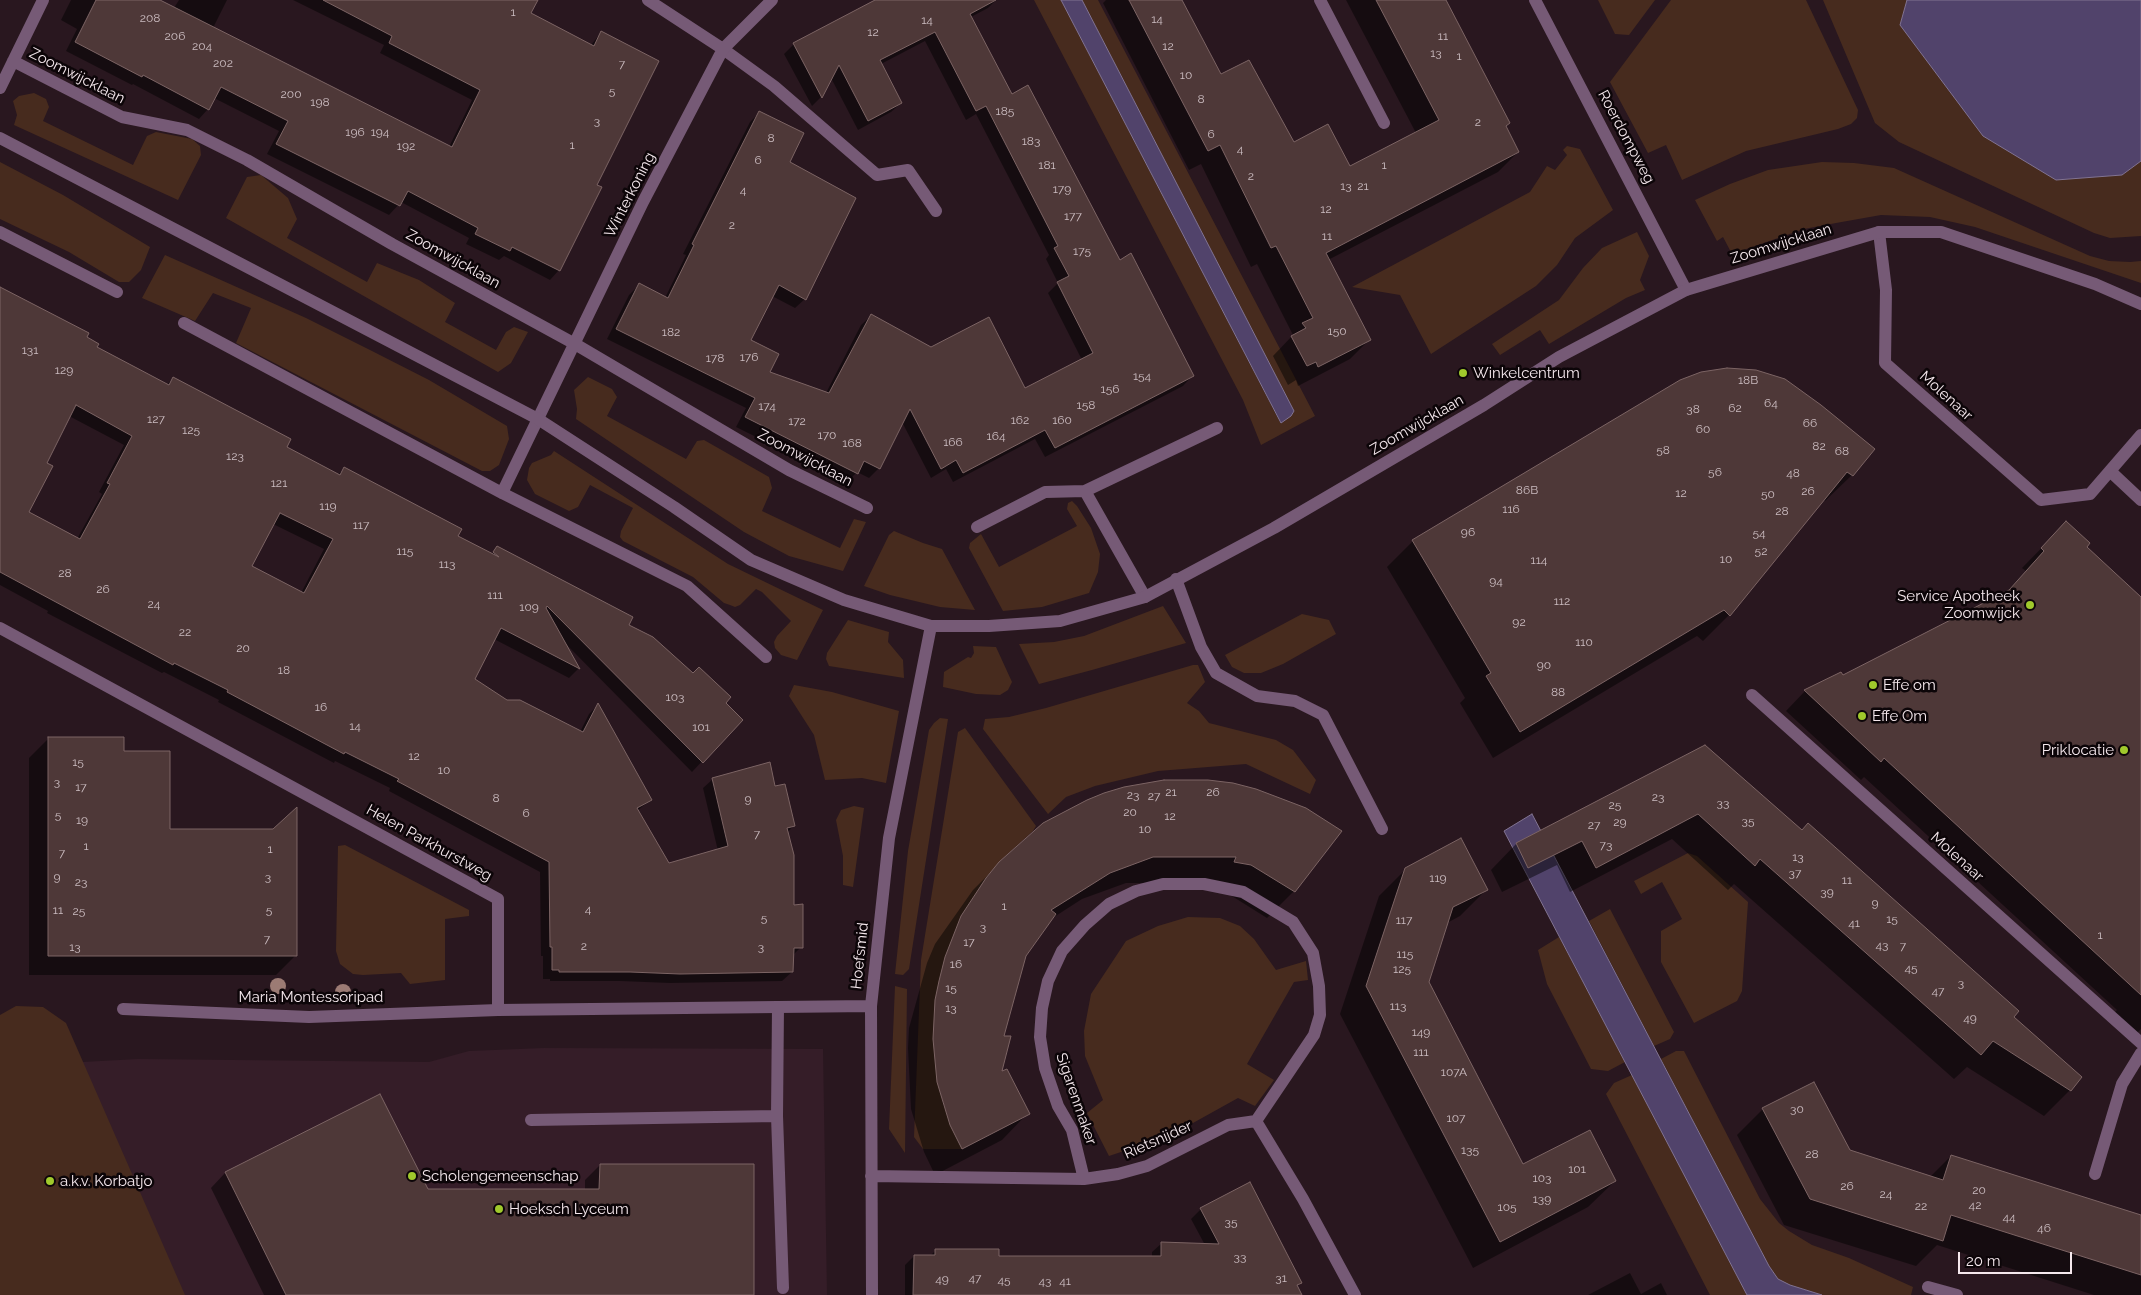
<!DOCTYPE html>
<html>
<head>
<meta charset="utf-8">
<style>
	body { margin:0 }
	#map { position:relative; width:2141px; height:1295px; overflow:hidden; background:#29171f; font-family:Raleway,sans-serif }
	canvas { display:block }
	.scale { position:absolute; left:1958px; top:1252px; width:114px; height:22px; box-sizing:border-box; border:2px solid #f5e8ed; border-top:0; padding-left:6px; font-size:15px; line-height:18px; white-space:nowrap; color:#f5e8ed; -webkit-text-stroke:4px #0c0508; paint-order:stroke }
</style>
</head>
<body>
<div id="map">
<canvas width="2141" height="1295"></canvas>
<div class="scale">20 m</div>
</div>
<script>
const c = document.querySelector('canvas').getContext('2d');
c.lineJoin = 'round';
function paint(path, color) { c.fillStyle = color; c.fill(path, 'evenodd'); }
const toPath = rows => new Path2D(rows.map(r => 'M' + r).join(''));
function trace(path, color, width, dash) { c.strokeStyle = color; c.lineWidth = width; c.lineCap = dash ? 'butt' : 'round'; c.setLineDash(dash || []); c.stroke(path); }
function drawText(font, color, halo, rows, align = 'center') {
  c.font = font + ' Raleway,sans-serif'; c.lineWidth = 5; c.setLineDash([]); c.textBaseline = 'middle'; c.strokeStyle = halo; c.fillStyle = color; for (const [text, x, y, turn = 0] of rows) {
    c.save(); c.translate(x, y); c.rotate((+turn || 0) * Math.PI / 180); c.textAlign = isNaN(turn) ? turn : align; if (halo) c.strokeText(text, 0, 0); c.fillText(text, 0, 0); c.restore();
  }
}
const built = toPath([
	[544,1048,823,1049,827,1295,0,1295,64,1063,138,1059,429,1062,469,1051]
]);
const green = toPath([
	[1034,0,1061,0,1280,422,1294,411,1082,0,1098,0,1315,416,1261,445,1243,400],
	[1598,0,1655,0,1629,35,1615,34],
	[1671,0,1806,0,1858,110,1857,118,1851,124,1838,129,1746,151,1682,180,1666,145,1648,153,1610,82],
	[1823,0,1907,0,1900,25,1983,136,2056,180,2122,175,2141,161,2141,236,2110,238,2094,233,1899,142,1875,123],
	[34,93,46,99,49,107,43,121,133,165,147,136,156,132,192,139,200,146,201,155,178,200,14,125,17,115,13,101,19,96],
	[1567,146,1580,149,1613,210,1575,238,1557,265,1536,286,1431,354,1400,295,1352,287,1530,192,1547,166,1555,170,1567,155,1563,150],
	[0,162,63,195,150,247,141,270,129,282,119,282,69,252,0,219],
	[1822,162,1854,163,1894,168,2090,256,2109,261,2130,262,2141,261,2141,283,1975,227,1930,217,1881,215,1836,223,1804,229,1732,254,1723,237,1717,241,1695,200,1730,184,1768,170],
	[261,175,288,198,297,219,287,238,367,282,377,263,419,280,455,303,445,322,496,350,506,332,514,327,528,332,511,363,498,372,226,218,247,177],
	[1637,232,1649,256,1640,280,1645,290,1626,298,1549,344,1540,330,1500,355,1492,344,1559,300,1583,268,1602,248],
	[165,255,306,318,372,351,429,380,507,426,509,439,499,465,490,471,482,471,236,343,251,308,213,293,195,321,142,298],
	[588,377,612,389,617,397,607,416,686,459,697,441,704,440,769,477,772,488,762,511,840,548,854,519,866,522,843,571,789,556,744,532,576,419,577,409,574,390],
	[554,451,728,564,823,610,797,660,781,655,775,648,774,642,777,636,791,621,762,592,756,589,740,605,735,607,730,605,724,603,693,577,623,541,620,537,621,531,633,508,590,485,578,507,569,511,535,494,527,480,529,468,532,463,551,455],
	[1072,501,1077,506,1091,528,1100,554,1098,572,1089,593,1042,607,1003,611,969,548,970,543,981,534,999,567,1077,526,1067,509,1068,503],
	[894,531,923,543,942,549,975,610,940,607,890,595,864,586,889,535],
	[1163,606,1186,643,1092,670,1039,684,1019,644,1054,642,1084,636],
	[1302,614,1329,620,1336,634,1283,664,1261,673,1244,673,1232,667,1225,655],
	[848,620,889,632,888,642,903,660,904,678,829,666,826,659,827,653],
	[973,646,996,647,1012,682,1008,690,1000,695,976,694,943,687,944,672,968,657,971,658,974,653],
	[1193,665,1198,665,1205,682,1187,703,1199,711,1209,723,1276,740,1293,750,1316,780,1310,794,1246,764,1158,771,1095,786,1066,797,1048,814,983,729,985,719,1009,717,1046,708],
	[794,685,832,692,899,711,886,783,862,778,825,780,814,735,789,696],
	[940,718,948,719,909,969,903,975,895,974,908,851,929,730,934,723],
	[965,728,1036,826,1033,831,999,862,986,878,961,916,945,957,935,1000,935,1062,943,1104,962,1149,923,1149,914,1137,921,960,958,732],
	[854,806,864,808,853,887,843,885,843,856,836,820,841,810],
	[345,845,469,910,469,916,445,919,445,980,410,984,401,973,363,975,353,974,340,964,336,951,338,846],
	[1688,853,1697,856,1748,902,1742,991,1737,1001,1694,1023,1661,962,1661,931,1682,919,1662,882,1641,894,1634,881],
	[1610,909,1674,1032,1670,1039,1654,1046,1589,921],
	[1188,917,1220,918,1240,926,1254,939,1276,970,1306,961,1308,980,1294,982,1247,1064,1274,1080,1255,1106,1238,1098,1157,1143,1139,1146,1109,1156,1087,1113,1103,1100,1085,1056,1084,1031,1091,994,1126,941,1158,926],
	[1559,937,1625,1062,1608,1071,1591,1069,1547,984,1538,950],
	[895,986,907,989,905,1153,889,1129],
	[16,1006,43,1007,66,1023,185,1295,0,1295,0,1015],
	[1676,1051,1684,1051,1760,1199,1779,1223,1789,1231,1812,1245,1849,1258,1913,1287,1911,1295,1822,1295,1790,1285,1778,1279,1769,1266,1661,1059],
	[1632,1075,1747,1295,1710,1295,1606,1094,1614,1083]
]);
const water = toPath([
	[1061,0,1082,0,1294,411,1291,416,1281,423,1061,0],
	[1907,0,2141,0,2141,161,2122,175,2056,180,1983,136,1900,25,1907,0],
	[1532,814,1769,1266,1778,1279,1790,1285,1822,1295,1747,1295,1504,831,1532,814]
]);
const shadow = toPath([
	[71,0,158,0,174,8,179,0,227,0,213,28,449,147,472,100,380,53,384,45,293,0,536,0,530,13,590,46,601,33,595,185,559,270,550,280,504,256,499,260,466,244,469,238,401,202,389,215,267,154,279,131,214,98,208,109,199,119,133,84,132,85,66,51,77,29,61,20],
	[879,0,996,0,988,8,971,17,1012,95,1192,376,1183,386,1045,457,1035,439,953,482,946,469,931,478,902,422,879,468,869,478,857,472,847,482,736,427,746,408,607,339,629,295,639,285,665,298,686,255,683,254,750,122,760,112,788,162,805,299,795,308,772,296,750,341,768,373,826,393,861,325,871,316,931,349,1025,390,1082,360,1048,293,1058,283,1046,259,1049,255,976,114,966,120,925,41,881,64,901,103,891,112,858,130,831,78,821,97,812,106,784,54,794,44],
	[1106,0,1181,0,1221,76,1294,144,1350,168,1416,133,1346,0,1445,0,1518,152,1498,172,1328,260,1369,340,1350,359,1298,386,1296,380,1288,385,1273,356,1293,335,1257,264,1251,267,1201,164,1189,170,1103,3],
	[0,288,85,338,95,348,166,386,173,378,285,447,338,475,344,468,457,537,491,555,498,548,627,626,724,703,741,720,692,772,564,642,578,669,569,678,494,639,474,680,507,702,580,732,589,714,598,705,650,800,637,811,669,865,718,851,703,788,713,779,774,788,794,825,787,833,793,906,801,947,792,956,792,972,782,981,670,983,620,981,550,981,550,979,543,979,543,956,541,956,540,872,389,791,390,788,335,761,334,763,218,702,219,700,164,672,162,673,47,613,48,611,0,585,0,499,77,539,102,494,99,492,124,445,69,416,0,442],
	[273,524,324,549,301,593,251,566],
	[1701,373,1852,475,1825,501,1823,499,1729,615,1703,641,1697,636,1493,758,1460,703,1465,698,1387,567,1413,541],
	[2066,523,2085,547,2141,598,2141,1029,2136,1034,2114,1013,2117,1010,1864,777,1861,780,1786,711,1805,691,1840,673,1842,677,2006,592,2026,571,2022,568],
	[49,738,122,752,169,830,296,955,276,975,29,975,29,758],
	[1705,747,2080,1077,2070,1090,2044,1116,1967,1067,1954,1079,1734,884,1728,890,1672,839,1570,892,1557,865,1502,892,1491,870,1516,844],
	[1233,784,1291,802,1305,809,1294,891,1267,918,1211,883,1126,883,1082,899,1051,919,1025,955,1003,1037,1000,1072,1028,1113,1002,1140,935,1175,924,1152,911,1109,908,1048,909,1028,927,963,935,944,973,890,1000,863],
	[1406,869,1487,889,1460,916,1447,923,1428,982,1522,1166,1615,1181,1588,1207,1473,1268,1340,1014,1379,896],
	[380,1096,427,1190,585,1190,585,1180,600,1165,753,1295,264,1295,211,1188,225,1173],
	[1763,1109,1849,1152,1930,1177,1951,1156,2141,1216,2141,1295,2094,1295,1937,1245,1916,1266,1784,1225,1737,1135],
	[1201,1209,1300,1282,1296,1286,1301,1295,905,1295,905,1265,914,1256,930,1256,935,1251,998,1257,1152,1257,1152,1252,1162,1243,1205,1245,1191,1219],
	[1630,1273,1641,1294,1661,1283,1667,1295,1588,1295]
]);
const building = toPath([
	[96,0,160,0,452,147,480,90,389,43,392,36,323,0,538,0,531,13,594,46,601,31,659,61,597,185,602,187,560,271,512,247,510,251,475,234,478,228,408,191,400,206,276,144,288,121,221,87,209,110,143,75,142,77,75,42,96,0],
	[875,0,996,0,970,14,1012,94,1028,85,1120,260,1131,253,1194,376,1055,448,1045,430,963,473,956,460,941,469,910,409,880,469,864,461,858,474,745,417,755,398,616,329,639,283,668,298,694,245,692,244,759,111,804,133,790,162,856,198,806,300,779,285,751,340,779,354,770,372,829,393,871,314,931,347,989,317,1025,388,1093,353,1057,282,1069,276,1054,248,1058,246,986,106,976,111,935,32,880,60,902,103,868,121,839,65,822,98,793,43,875,0],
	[1129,0,1182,0,1221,74,1249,60,1294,142,1328,124,1350,166,1439,120,1376,0,1446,0,1510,123,1506,126,1519,152,1326,253,1371,340,1318,367,1316,362,1307,366,1291,336,1306,328,1302,323,1313,318,1276,246,1271,248,1220,145,1208,151,1129,0],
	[0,287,89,333,87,337,99,344,97,347,169,385,173,377,291,439,287,447,340,475,344,467,462,529,458,536,499,557,493,552,497,546,633,617,629,625,653,637,693,673,699,667,731,697,726,703,743,720,703,763,547,606,546,608,580,669,501,628,475,679,507,700,520,700,583,732,598,703,652,800,637,808,669,863,728,846,712,778,770,762,775,786,785,784,795,826,787,828,794,855,794,905,803,904,803,948,794,948,793,972,680,974,630,972,559,972,559,970,552,970,552,947,550,947,549,862,397,781,399,779,345,752,344,754,227,692,228,690,174,663,173,665,0,572,0,287],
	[76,405,132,436,107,483,110,484,80,539,29,512,53,466,47,463,76,405],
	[280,513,333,539,304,593,252,566,280,513],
	[1727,368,1756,370,1785,379,1821,405,1875,449,1853,476,1847,472,1730,616,1724,610,1520,732,1486,676,1491,673,1412,540,1680,380,1701,372,1727,368],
	[2066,521,2090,543,2087,547,2141,597,2141,995,1884,758,1881,762,1804,690,1841,672,1843,675,2009,590,2044,551,2041,548,2066,521],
	[48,737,124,737,124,751,170,751,170,829,273,829,297,807,297,956,48,956,48,737],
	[1705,745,1802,830,1808,823,2019,1011,2014,1017,2082,1077,2071,1091,1993,1041,1981,1055,1760,859,1755,866,1698,814,1596,868,1582,841,1528,868,1516,843,1705,745],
	[1164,780,1208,780,1233,783,1256,789,1306,808,1342,831,1295,892,1251,865,1234,862,1236,857,1153,857,1110,873,1051,910,1056,914,1026,956,1004,1036,1011,1036,1002,1071,1007,1069,1030,1114,962,1149,950,1125,937,1082,933,1039,935,1000,939,981,945,957,961,916,986,878,999,862,1043,823,1087,800,1104,793,1124,787,1164,780],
	[1461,838,1488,890,1453,907,1429,982,1523,1164,1590,1130,1616,1181,1500,1242,1366,986,1405,868,1461,838],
	[1814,1082,1850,1150,1943,1180,1951,1155,2141,1215,2141,1275,1951,1215,1943,1241,1810,1199,1762,1108,1814,1082],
	[380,1094,428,1189,599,1189,600,1164,754,1164,754,1295,286,1295,225,1172,380,1094],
	[1250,1182,1302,1283,1297,1285,1302,1295,913,1295,914,1255,935,1255,935,1249,999,1249,999,1256,1161,1256,1161,1242,1219,1244,1200,1208,1250,1182]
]);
const service = toPath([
	[723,49,774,86,877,175,908,170,936,211],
	[1879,232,1886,290,1885,363,2041,500,2090,494,2141,435],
	[2110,471,2141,500],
	[1176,579,1201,647,1216,673,1257,696,1295,701,1323,715,1382,829],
	[778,1007,777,1116,783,1288],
	[531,1120,777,1116],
	[2095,1174,2122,1084,2141,1053]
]);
const minor = toPath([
	[648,0,723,49],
	[1320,0,1384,123],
	[1535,0,1686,290],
	[13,61,122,117,187,130,247,160,392,244,575,344,789,470,867,508],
	[0,88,43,0],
	[0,232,117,292],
	[184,323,502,493,687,586,766,657],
	[1085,491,1145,597],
	[502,493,643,202,723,49,772,0],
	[977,527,1045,492,1085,491,1217,428],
	[0,628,498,899,498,1010,871,1006],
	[1752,695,2141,1043],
	[123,1009,309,1017,498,1010],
	[871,1176,1084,1179,1118,1174,1147,1166,1228,1125,1256,1121,1303,1199,1355,1295],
	[1084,1179,1072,1130,1058,1106,1045,1068,1040,1037,1042,1008,1048,981,1062,951,1085,925,1109,904,1136,891,1163,884,1204,884,1243,892,1293,922,1313,953,1319,986,1320,1015,1314,1035,1256,1121],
	[1928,1287,1957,1295],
	[872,1295,871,1006,889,838,931,626]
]);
const tertiary = toPath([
	[0,138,538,419,674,507,751,560,844,600,931,626,989,626,1060,621,1145,597,1274,528,1484,405,1559,357,1686,290,1879,232,1941,232,2095,284,2141,304]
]);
const trees = [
	[278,986],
	[343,992]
];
const markers = [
	[1463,373,5,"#a0c92c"],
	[2030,605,5,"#a0c92c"],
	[1873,685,5,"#a0c92c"],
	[1862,716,5,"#a0c92c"],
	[2124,750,5,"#a0c92c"],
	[412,1176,5,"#a0c92c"],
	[50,1181,5,"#a0c92c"],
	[499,1209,5,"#a0c92c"]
];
const numberNames = [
	["1",513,12],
	["208",150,18],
	["14",1157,19],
	["14",927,20],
	["12",873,32],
	["206",175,36],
	["11",1443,36],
	["204",202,46],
	["12",1168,46],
	["13",1436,53],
	["1",1459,56],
	["202",223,63],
	["7",622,64],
	["10",1186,75],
	["5",612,91],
	["200",291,94],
	["8",1201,99],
	["198",320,102],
	["185",1005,111],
	["3",597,121],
	["2",1478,122],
	["196",355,132],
	["194",380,132],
	["6",1211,134],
	["8",771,138],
	["183",1031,141],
	["1",572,145],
	["192",406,146],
	["4",1240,149],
	["6",758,160],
	["181",1047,165],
	["1",1384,165],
	["2",1251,176],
	["13",1346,186],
	["21",1363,186],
	["179",1062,189],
	["4",743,190],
	["12",1326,209],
	["177",1073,216],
	["2",732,225],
	["11",1327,236],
	["175",1082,251],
	["150",1337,331],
	["182",671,332],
	["131",30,350],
	["176",749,357],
	["178",715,358],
	["129",64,370],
	["154",1142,376],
	["18B",1748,380],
	["156",1110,389],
	["64",1771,403],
	["158",1086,405],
	["174",767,406],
	["62",1735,408],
	["38",1693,409],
	["127",156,419],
	["162",1020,420],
	["160",1062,420],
	["172",797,421],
	["66",1810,423],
	["60",1703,429],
	["125",191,430],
	["170",827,435],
	["164",996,436],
	["166",953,442],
	["168",852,443],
	["82",1819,446],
	["58",1663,450],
	["68",1842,451],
	["123",235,456],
	["56",1715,472],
	["48",1793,473],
	["121",279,483],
	["86B",1527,490],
	["26",1808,491],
	["12",1681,493],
	["50",1768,494],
	["119",328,506],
	["116",1511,509],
	["28",1782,511],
	["117",361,525],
	["96",1468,532],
	["54",1759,533],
	["115",405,551],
	["52",1761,551],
	["10",1726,559],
	["114",1539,560],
	["113",447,564],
	["28",65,573],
	["94",1496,581],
	["26",103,589],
	["111",495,595],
	["112",1562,601],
	["24",154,604],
	["109",529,607],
	["92",1519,622],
	["22",185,632],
	["110",1584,642],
	["20",243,648],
	["90",1544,665],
	["18",284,670],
	["88",1558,692],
	["103",675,697],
	["16",321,707],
	["14",355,726],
	["101",701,727],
	["12",414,756],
	["15",78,762],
	["10",444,770],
	["3",57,782],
	["17",81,787],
	["21",1171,792],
	["26",1213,792],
	["23",1133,795],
	["27",1154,796],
	["23",1658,797],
	["8",496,798],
	["9",748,799],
	["33",1723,803],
	["25",1615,805],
	["20",1130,812],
	["6",526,813],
	["5",58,815],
	["12",1170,816],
	["19",82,820],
	["35",1748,821],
	["29",1620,822],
	["27",1594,825],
	["10",1145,829],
	["7",757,834],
	["73",1606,845],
	["1",86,846],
	["1",270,849],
	["7",62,853],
	["13",1798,857],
	["37",1795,873],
	["9",57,877],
	["3",268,877],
	["119",1438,878],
	["11",1847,880],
	["23",81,882],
	["39",1827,892],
	["9",1875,903],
	["1",1004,906],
	["4",588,909],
	["11",58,910],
	["5",269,910],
	["25",79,911],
	["5",764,918],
	["15",1892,919],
	["117",1404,920],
	["41",1854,923],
	["3",983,927],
	["1",2100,935],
	["7",267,939],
	["17",969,942],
	["43",1882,945],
	["2",584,946],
	["7",1903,946],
	["13",75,947],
	["3",761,947],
	["115",1405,954],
	["16",956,964],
	["45",1911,968],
	["125",1402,969],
	["3",1961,983],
	["15",951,988],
	["47",1938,991],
	["113",1398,1006],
	["13",951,1008],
	["49",1970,1018],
	["149",1421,1032],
	["111",1421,1052],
	["107A",1454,1072],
	["30",1797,1109],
	["107",1456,1118],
	["135",1470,1150],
	["28",1812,1154],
	["101",1577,1169],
	["103",1542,1178],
	["26",1847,1186],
	["20",1979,1190],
	["24",1886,1194],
	["139",1542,1199],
	["42",1975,1205],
	["22",1921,1206],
	["105",1507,1207],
	["44",2009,1217],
	["35",1231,1222],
	["46",2044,1228],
	["33",1240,1257],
	["47",975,1278],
	["31",1281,1278],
	["49",942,1279],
	["45",1004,1280],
	["43",1045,1281],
	["41",1065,1281]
];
const streetNames = [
	["Zoomwijcklaan",77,76,27],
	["Roerdompweg",1626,137,62],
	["Winterkoning",630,195,-63],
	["Zoomwijcklaan",1781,244,-17],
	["Zoomwijcklaan",453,259,29],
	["Molenaar",1946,396,42],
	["Zoomwijcklaan",1417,425,-30],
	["Zoomwijcklaan",805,458,28],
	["Helen Parkhurstweg",429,843,29],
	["Molenaar",1957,857,42],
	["Hoefsmid",860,956,-84],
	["Maria Montessoripad",311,997],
	["Sigarenmaker",1076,1099,71],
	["Rietsnijder",1158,1140,-24]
];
const poiNames = [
	["Winkelcentrum",1473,373],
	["Service Apotheek",2020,596,"right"],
	["Zoomwijck",2020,613,"right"],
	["Effe om",1883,685],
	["Effe Om",1872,716],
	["Priklocatie",2114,750,"right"],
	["Scholengemeenschap",422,1176],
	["a.k.v. Korbatjo",60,1181],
	["Hoeksch Lyceum",509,1209]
];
paint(built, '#351d28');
paint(green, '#472b1e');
paint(water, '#51436b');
trace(water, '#827492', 1);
paint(shadow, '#0007');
paint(building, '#4e3838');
trace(building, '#7c6464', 1);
trace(service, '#765a76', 12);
trace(minor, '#765a76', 12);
trace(tertiary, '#765a76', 12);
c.fillStyle = '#9c7b74';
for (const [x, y] of trees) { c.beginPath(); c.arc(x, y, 8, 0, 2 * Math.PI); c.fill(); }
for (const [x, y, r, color] of markers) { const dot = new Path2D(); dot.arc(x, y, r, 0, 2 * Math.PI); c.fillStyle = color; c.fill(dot); trace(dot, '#0c0508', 2); }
drawText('12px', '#cbbcc0', null, numberNames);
drawText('15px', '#f5e8ed', '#0c0508', streetNames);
drawText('15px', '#f5e8ed', '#0c0508', poiNames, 'left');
</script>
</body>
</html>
